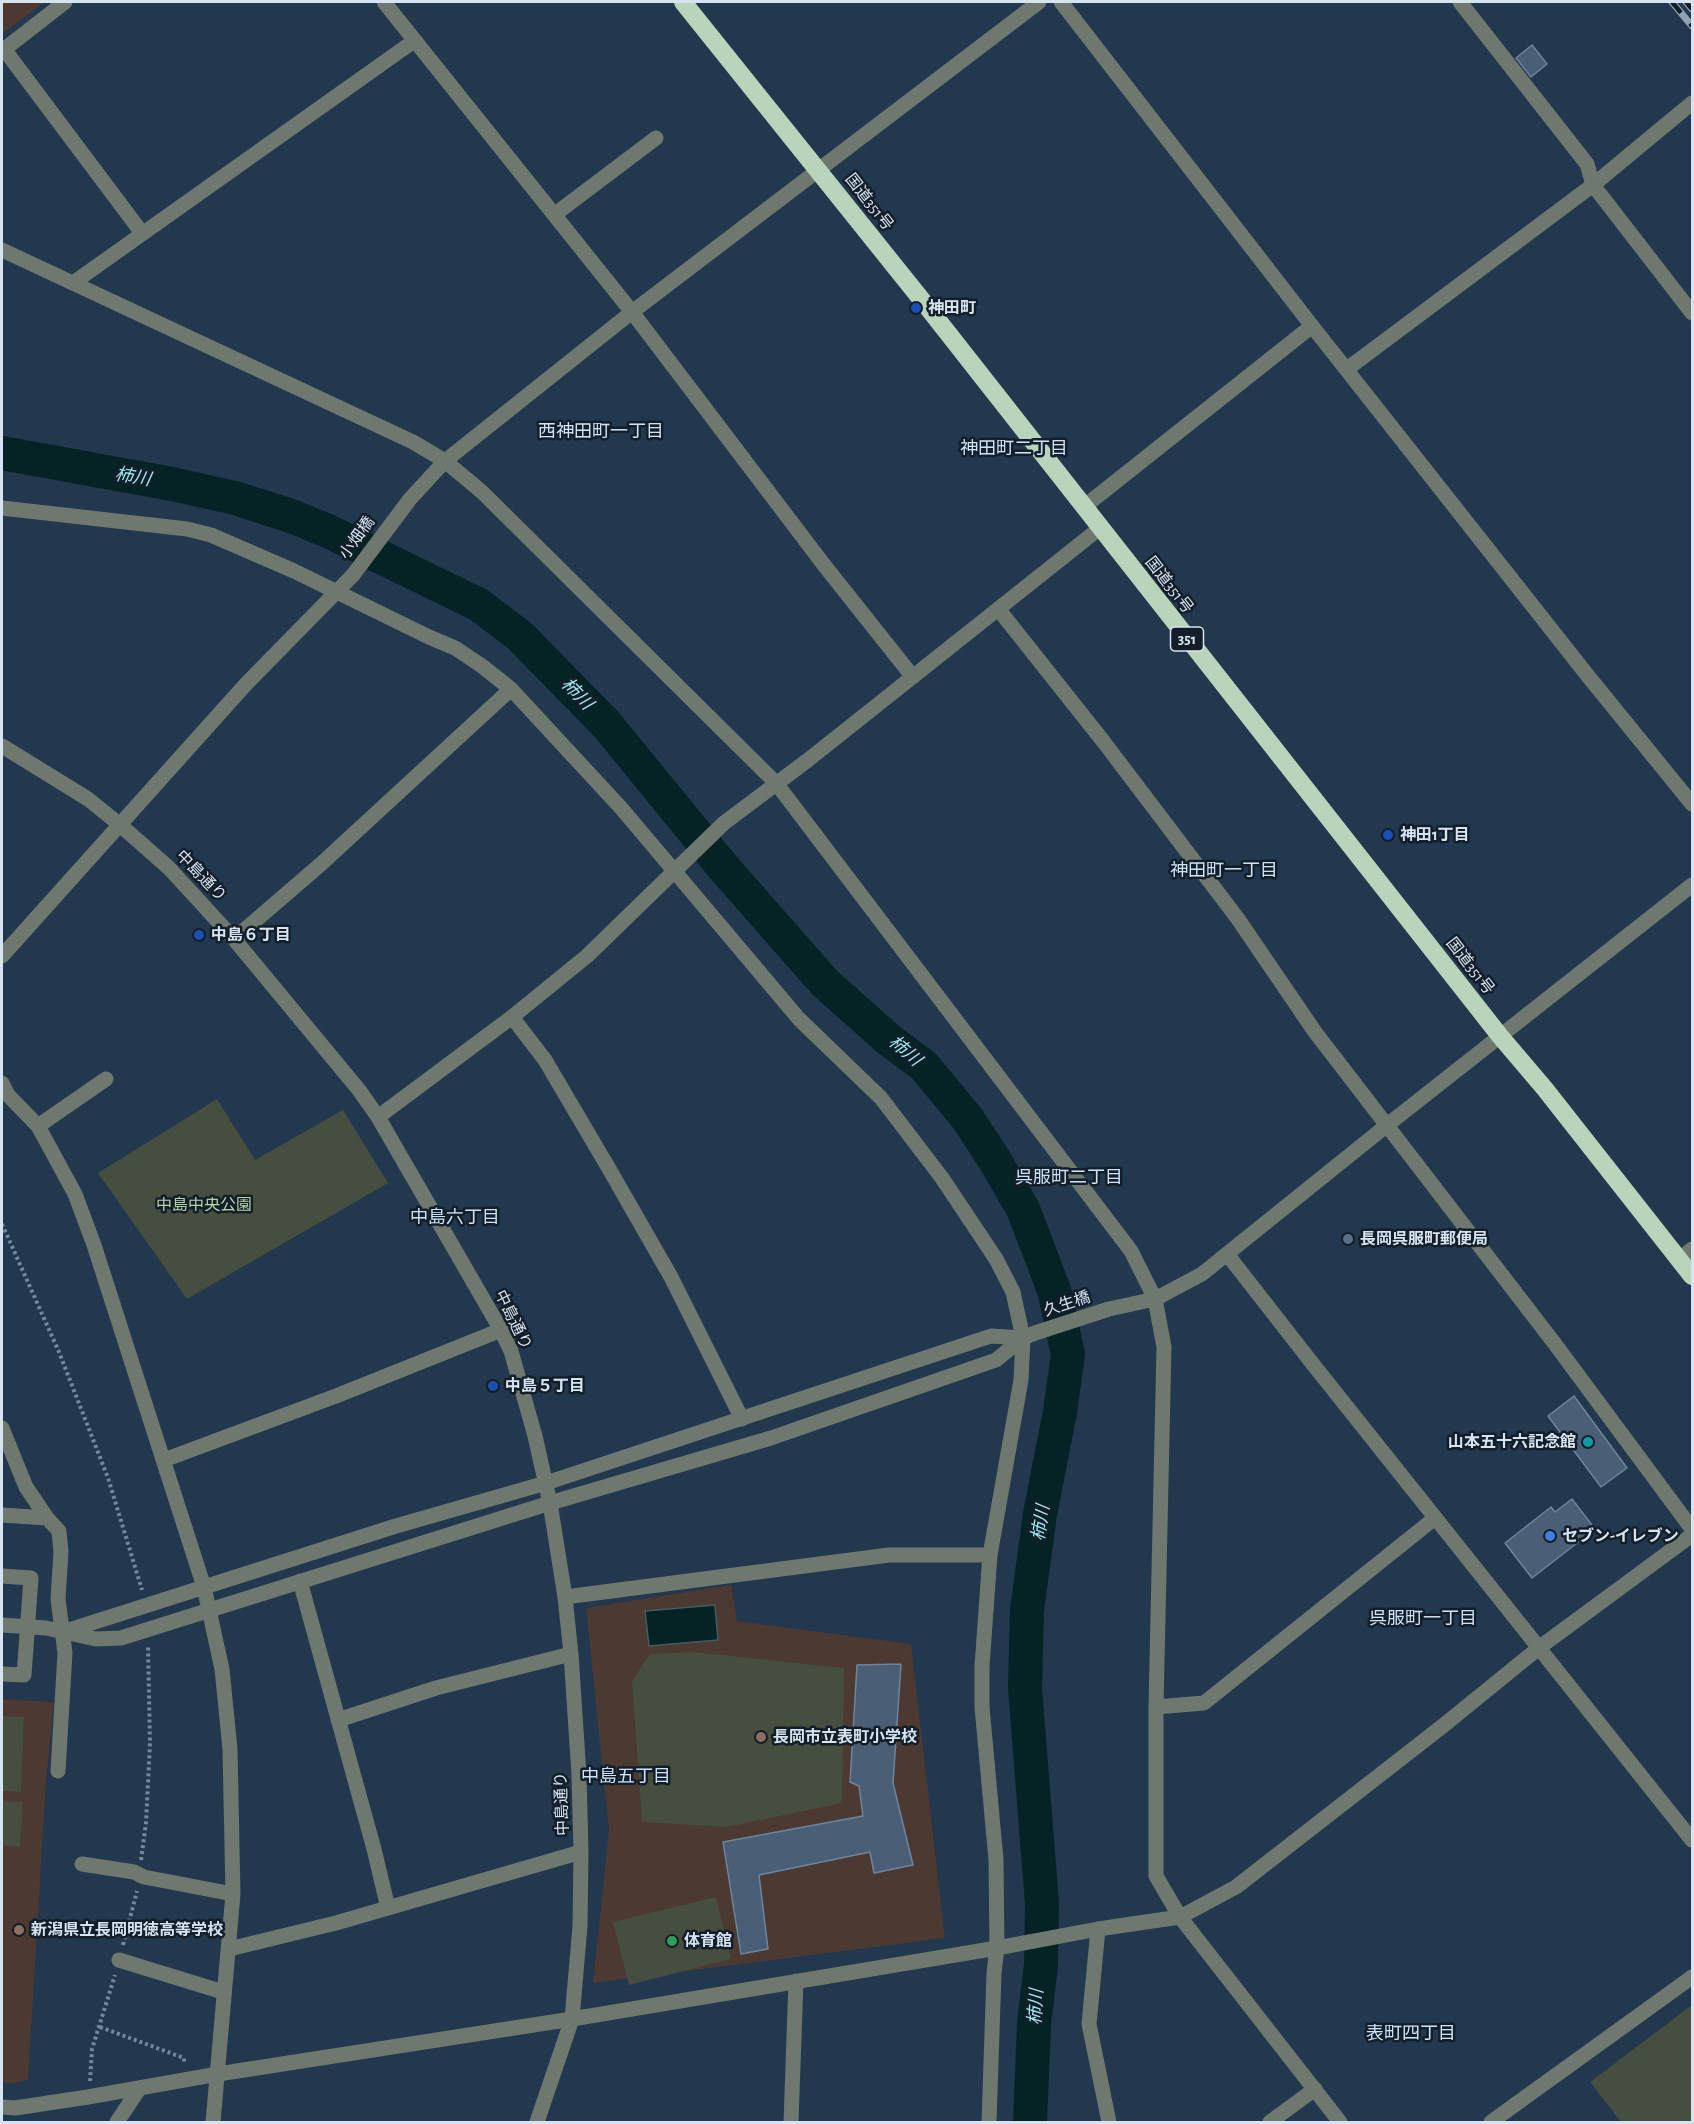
<!DOCTYPE html>
<html>
<head>
<meta charset="utf-8">
<style>
	body { margin:0 }
	#map { position:relative; width:1694px; height:2124px; overflow:hidden; background:#21384e; font-family:"Alegreya Sans",sans-serif }
	canvas { display:block }
	.frame { position:absolute; inset:0; border:3px solid #d6e4f2; pointer-events:none }
</style>
</head>
<body>
<div id="map">
<canvas width="1694" height="2124"></canvas>
<div class="frame"></div>
</div>
<script>
const c = document.querySelector('canvas').getContext('2d');
c.lineJoin = 'round';
function paint(path, color) { c.fillStyle = color; c.fill(path, 'evenodd'); }
const toPath = rows => new Path2D(rows.map(r => 'M' + r).join(''));
function trace(path, color, width, dash) { c.strokeStyle = color; c.lineWidth = width; c.lineCap = dash ? 'butt' : 'round'; c.setLineDash(dash || []); c.stroke(path); }
function drawText(font, color, halo, rows, align = 'center') {
  c.font = font + ' "Alegreya Sans","Noto Sans JP",sans-serif'; c.lineWidth = 5; c.setLineDash([]); c.textBaseline = 'middle'; c.strokeStyle = halo; c.fillStyle = color; for (const [text, x, y, turn = 0] of rows) {
    c.save(); c.translate(x, y); c.rotate((+turn || 0) * Math.PI / 180); c.textAlign = isNaN(turn) ? turn : align; if (halo) c.strokeText(text, 0, 0); c.fillText(text, 0, 0); c.restore();
  }
}
const education = toPath([
	[2,2,45,2,2,34],
	[731,1585,737,1621,911,1644,945,1938,593,1983,609,1830,586,1608],
	[2,1699,54,1702,46,1782,28,2079,14,2084,2,2083]
]);
const green = toPath([
	[217,1099,255,1160,343,1110,388,1183,187,1299,98,1173],
	[693,1652,844,1668,842,1803,727,1827,642,1822,632,1681,650,1654],
	[2,1716,24,1717,21,1792,2,1791],
	[2,1801,23,1802,20,1847,2,1846],
	[716,1897,731,1959,629,1985,613,1922],
	[1692,2005,1692,2122,1621,2122,1590,2082]
]);
const water = toPath([
	[715,1605,718,1640,649,1646,645,1611,715,1605]
]);
const river = toPath([
	[2,453,172,484,235,498,294,517,330,532,479,605,520,636,607,725,723,867,825,983,888,1039,924,1066,967,1118,994,1159,1023,1209,1054,1290,1068,1354,1060,1412,1040,1514,1027,1610,1025,1688,1042,1903,1041,1965,1034,2024,1030,2122]
]);
const building = toPath([
	[1532,45,1547,64,1531,77,1516,58,1532,45],
	[1574,1396,1627,1468,1601,1487,1548,1416,1574,1396],
	[1572,1499,1595,1529,1532,1578,1505,1543,1551,1507,1555,1512,1572,1499],
	[901,1664,893,1783,913,1865,874,1873,870,1852,759,1875,768,1949,741,1954,723,1842,863,1816,859,1786,850,1782,857,1665,901,1664]
]);
const path = toPath([
	[2,1224,59,1352,108,1478,142,1590],
	[141,1860,146,1823,150,1743,148,1646],
	[123,1945,137,1891],
	[100,2027,184,2058,184,2064],
	[90,2081,92,2049,115,1975]
]);
const minor = toPath([
	[384,2,632,312,824,565,913,677],
	[1061,2,1312,326,1588,676,1692,804],
	[1460,2,1587,164,1593,185,1692,313],
	[4,49,142,233],
	[2,51,65,2],
	[554,215,656,138],
	[2,250,413,442,445,461,482,492,776,783,1131,1251,1155,1299,1164,1347,1156,1707,1156,1876,1180,1917,1340,2122],
	[73,283,414,41],
	[1347,369,1593,185,1692,103],
	[1085,506,1312,326],
	[2,508,187,529,211,535,294,571,429,637,455,648,482,666,511,689,622,809,799,1019,881,1098,942,1178,996,1259,1013,1292,1023,1338,1021,1380,990,1555,982,1666,982,1707,996,1860,997,1948,994,1973,989,2122],
	[999,610,1103,741,1238,919,1315,1032,1555,1344,1692,1529],
	[2,746,88,799,119,824,169,868,234,939,359,1090,378,1117,501,1330,511,1351,535,1436,550,1503,565,1597,571,1654,579,1775,581,1852,580,1926,572,2019,537,2122],
	[234,939,321,864,511,689],
	[2,956,246,684,353,575,410,499,445,461,632,312,1039,2],
	[512,1017,545,1060,608,1167,671,1277,742,1419],
	[2,1083,8,1095,38,1126,75,1194,94,1245,204,1587,222,1669,230,1749,233,1894,213,2122],
	[378,1117,512,1017,587,956,724,823,808,760,1100,528],
	[38,1126,106,1079],
	[1227,1254,1312,1363,1692,1840],
	[1680,1259,1692,1249],
	[2,1428,26,1487,47,1518,59,1531,61,1552,58,1599,65,1653,58,1771],
	[164,1460,336,1396,501,1330],
	[2,1515,47,1518],
	[2,1576,31,1578,24,1675,2,1674],
	[300,1581,374,1849,388,1908],
	[565,1597,889,1555,990,1555],
	[2,1625,46,1628,96,1639,121,1638,550,1503,771,1438,996,1360,1023,1338,1035,1333,1109,1309,1155,1299,1202,1274,1386,1126,1692,885],
	[63,1632,396,1526,546,1483,991,1336,1023,1338],
	[1156,1707,1204,1703,1435,1518],
	[338,1720,436,1688,571,1654],
	[82,1864,134,1872,144,1877,233,1894],
	[229,1949,336,1923,581,1852],
	[119,1960,223,1992],
	[2,2107,15,2108,88,2097,218,2074,572,2019,997,1948,1098,1929],
	[117,2122,139,2089],
	[791,2122,796,1981],
	[1109,2122,1089,2024,1098,1929,1180,1917,1236,1887,1444,1725,1540,1647,1692,1535],
	[1270,2122,1315,2089],
	[1491,2122,1692,1977]
]);
const highway = toPath([
	[683,2,929,309,1500,1036,1545,1089,1692,1276]
]);
const rail = toPath([
	[1672,2,1692,26],
	[1686,2,1692,9]
]);
const markers = [
	[916,308,6,"#1a4fb4"],
	[1388,835,6,"#1a4fb4"],
	[199,935,6,"#1a4fb4"],
	[1348,1239,6,"#5c6f8a"],
	[493,1386,6,"#1a4fb4"],
	[1588,1442,6,"#0f9aa8"],
	[1550,1536,6,"#3f7fe0"],
	[761,1737,6,"#8d6e63"],
	[19,1930,6,"#8d6e63"],
	[672,1941,6,"#2e9e5b"]
];
const shields = [
	[1187,639,33]
];
const shieldNames = [
	["351",1187,639]
];
const streetNames = [
	["国道351号",869,202,52],
	["小畑橋",357,538,-54],
	["国道351号",1169,585,52],
	["中島通り",201,876,46],
	["国道351号",1470,966,52],
	["久生橋",1067,1304,-18],
	["中島通り",513,1320,64],
	["中島通り",562,1804,-92]
];
const poiNames = [
	["神田町",928,308],
	["神田1丁目",1400,835],
	["中島６丁目",211,935],
	["長岡呉服町郵便局",1360,1239],
	["中島５丁目",505,1386],
	["山本五十六記念館",1576,1442,"right"],
	["セブン-イレブン",1562,1536],
	["長岡市立表町小学校",773,1737],
	["新潟県立長岡明徳高等学校",31,1930],
	["体育館",684,1941]
];
const parkNames = [
	["中島中央公園",204,1205]
];
const neighbourhoodNames = [
	["西神田町一丁目",601,432],
	["神田町二丁目",1014,449],
	["神田町一丁目",1224,871],
	["呉服町二丁目",1069,1178],
	["中島六丁目",455,1218],
	["呉服町一丁目",1423,1619],
	["中島五丁目",626,1777],
	["表町四丁目",1411,2034]
];
const waterNames = [
	["柿川",133,477,10],
	["柿川",577,694,46],
	["柿川",905,1051,41],
	["柿川",1041,1523,-81],
	["柿川",1036,2007,-87]
];
paint(education, '#4c3931');
paint(green, '#454e3f');
paint(water, '#052324');
trace(water, '#445d62', 1.5);
trace(river, '#052324', 34);
paint(building, '#4a5f75');
trace(building, '#6c859f', 1.5);
trace(path, '#75889a', 4, [3, 3]);
trace(minor, '#6e786e', 15);
trace(highway, '#bad3bb', 18);
trace(rail, '#91a3b4', 7);
trace(rail, '#141e29', 4.5, [14]);
for (const [x, y, r, color] of markers) { const dot = new Path2D(); dot.arc(x, y, r, 0, 2 * Math.PI); c.fillStyle = color; c.fill(dot); trace(dot, '#141e29', 2); }
for (const [x, y, w] of shields) { const box = new Path2D(); box.roundRect(x - w / 2, y - 12, w, 24, 4.5); c.fillStyle = '#141e29'; c.fill(box); trace(box, '#d6e4f2', 1.5); }
drawText('bold 15px', '#d6e4f2', null, shieldNames);
drawText('16px', '#d6e4f2', '#141e29', streetNames);
drawText('bold 16px', '#d6e4f2', '#141e29', poiNames, 'left');
drawText('16px', '#b5d3a3', '#141e29', parkNames);
drawText('18px', '#cce2f9', '#141e29', neighbourhoodNames);
drawText('italic 18px', '#9fe9ec', '#141e29', waterNames);
</script>
</body>
</html>
